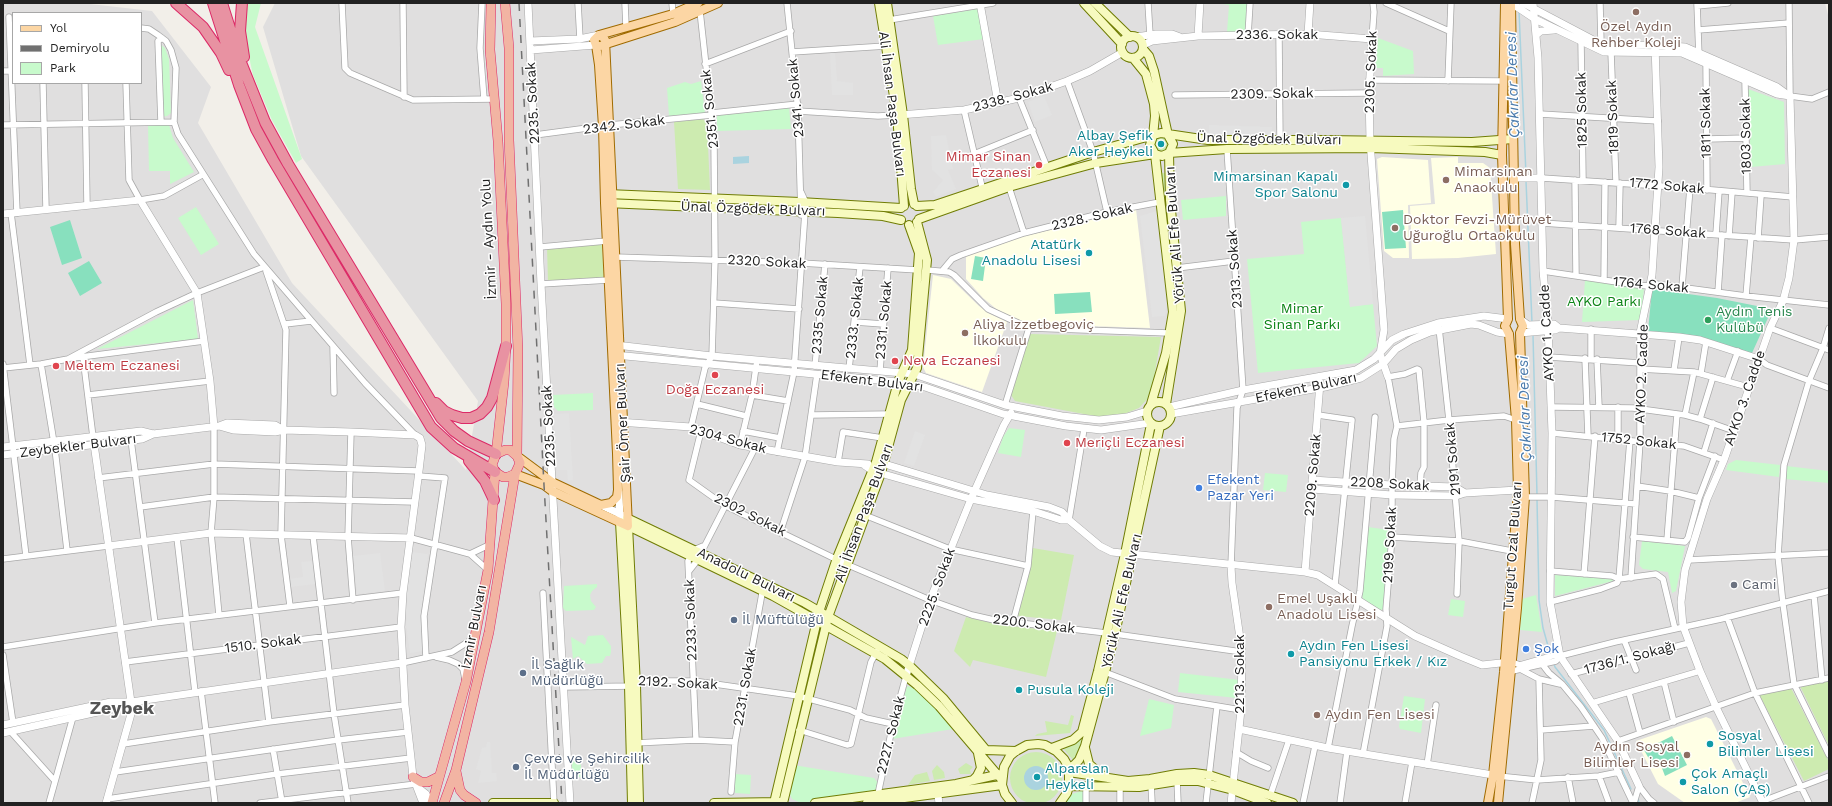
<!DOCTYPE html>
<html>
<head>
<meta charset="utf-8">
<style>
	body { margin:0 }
	#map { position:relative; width:1832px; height:806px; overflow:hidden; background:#f2efe9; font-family:"Work Sans",sans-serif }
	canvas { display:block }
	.frame { position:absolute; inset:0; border:4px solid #222; pointer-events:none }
	.legend { position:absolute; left:12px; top:12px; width:130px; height:72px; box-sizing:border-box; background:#fff; border:1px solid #a7a7a7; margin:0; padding:5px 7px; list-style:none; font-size:12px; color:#222 }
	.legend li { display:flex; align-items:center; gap:8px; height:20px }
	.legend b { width:20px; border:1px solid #a7a7a7 }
</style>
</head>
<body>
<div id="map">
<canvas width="1832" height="806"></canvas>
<div class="frame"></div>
<ul class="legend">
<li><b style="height:5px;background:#fcd6a4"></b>Yol</li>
<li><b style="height:5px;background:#707070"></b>Demiryolu</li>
<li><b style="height:11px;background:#c8facc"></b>Park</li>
</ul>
</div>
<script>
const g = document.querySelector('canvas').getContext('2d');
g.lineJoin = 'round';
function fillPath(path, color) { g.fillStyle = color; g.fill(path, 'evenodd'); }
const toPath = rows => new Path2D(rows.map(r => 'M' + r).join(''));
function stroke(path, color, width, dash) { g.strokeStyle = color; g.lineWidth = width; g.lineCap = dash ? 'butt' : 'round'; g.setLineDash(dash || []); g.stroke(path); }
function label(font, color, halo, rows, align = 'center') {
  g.font = font + ' "Work Sans",sans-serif'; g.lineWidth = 3; g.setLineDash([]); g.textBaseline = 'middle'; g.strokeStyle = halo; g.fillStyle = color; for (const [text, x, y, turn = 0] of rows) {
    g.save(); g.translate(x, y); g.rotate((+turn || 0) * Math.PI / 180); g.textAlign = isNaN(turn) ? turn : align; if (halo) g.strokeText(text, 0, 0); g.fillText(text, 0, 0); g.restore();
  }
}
fillPath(toPath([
	[3,3,81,3,152,11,211,87,198,123,292,283,466,470,478,401,301,156,263,27,275,3,1825,3,1829,19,1829,803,3,803],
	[13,13,141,13,141,83,13,83]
]), '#e0dfdf');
fillPath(toPath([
	[1382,157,1428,160,1431,203,1408,205,1409,258,1393,258,1384,251,1377,159],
	[1458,157,1458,163,1483,163,1490,168,1496,254,1458,258,1412,259,1410,206,1435,204,1431,158],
	[1136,209,1150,328,1028,324,1000,312,983,298,966,279,966,255,1021,237],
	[933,275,951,279,979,306,988,313,1007,322,982,392,926,373,923,367],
	[1706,717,1711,719,1750,797,1735,803,1685,803,1658,784,1636,741]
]), '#ffffe5');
fillPath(toPath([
	[703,119,707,123,710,190,678,189,674,122],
	'1154 144a7 7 0 1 1 14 0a7 7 0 1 1-14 0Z',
	[1134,143,1135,149,1104,156,1103,151],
	[1161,173,1166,173,1173,261,1171,261],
	[602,243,604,279,548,282,547,247],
	[1029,334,1161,337,1151,395,1139,408,1124,414,1105,418,1015,401,1011,395],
	[1033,548,1074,555,1061,620,1018,616],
	[966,617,1001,625,1057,631,1046,677,973,660,970,667,954,651],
	[1829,680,1829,746,1800,686],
	[1791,688,1829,762,1829,769,1804,781,1759,694],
	[1071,715,1074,716,1070,733,1035,736,1037,734,1047,732,1045,721,1068,725],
	[1084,733,1086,733,1076,760,1073,760,1063,748,1076,743],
	'1010 778a26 26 0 1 1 52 0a26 26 0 1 1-52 0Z',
	[966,763,973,767,970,770,971,774,960,774,958,769],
	[937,765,944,772,945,778,934,780,932,771],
	[927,772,930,781,908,785,915,775]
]), '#cdebb0');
fillPath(toPath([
	[246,3,261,3,255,27,302,159,296,163,272,120,253,75,246,43],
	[1223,3,1248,3,1246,30,1244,32,1227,32,1229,5,1223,4],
	[978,9,984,39,938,45,933,16],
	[1378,38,1413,51,1414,74,1383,76,1383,68,1375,68],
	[160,44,165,48,169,59,171,113,167,116,161,117],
	[701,81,705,113,669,116,667,88,685,82,691,84],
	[1748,89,1784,102,1785,164,1751,167],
	[789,107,791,129,717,131,717,113],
	[148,125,169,125,173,138,194,172,170,184,170,171,149,171],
	[1226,196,1226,216,1183,220,1181,200],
	[196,207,219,244,201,255,178,218],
	[1341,218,1350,306,1373,304,1377,346,1359,363,1258,373,1247,259,1304,254,1301,222],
	[1585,280,1644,288,1641,320,1582,322],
	[193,300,198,339,97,349],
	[593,393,593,410,558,411,554,407,553,395],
	[1009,428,1025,430,1021,457,998,453,1003,437],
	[1736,460,1780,465,1779,477,1726,470,1728,464],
	[1786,466,1829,471,1829,483,1785,479],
	[1265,473,1288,475,1286,492,1263,490],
	[1368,527,1389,530,1383,609,1380,611,1363,599,1362,595],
	[1642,541,1685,546,1676,591,1672,593,1668,572,1643,569,1639,565],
	[1555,575,1612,579,1613,581,1555,596],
	[597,584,597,587,592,591,590,595,591,601,596,607,594,610,566,611,563,608,564,586],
	[1536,595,1542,632,1520,630,1522,599],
	[1451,599,1465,601,1463,617,1448,615],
	[603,635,611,646,611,652,610,656,606,656,602,663,587,664,578,656,573,659,571,637,585,645,588,636],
	[1180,673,1240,680,1237,698,1178,692],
	[907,686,918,689,953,729,892,739],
	[1404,696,1425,699,1421,733,1400,729,1399,726],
	[1149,699,1174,705,1171,728,1140,736],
	[571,760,581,760,581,777,571,777],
	[793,765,874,778,878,783,878,788,875,792,801,803,792,799,790,795,789,789],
	[735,774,751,775,750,794,735,793],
	[1085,790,1085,803,1063,803,1072,794]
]), '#c8facc');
fillPath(toPath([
	[1403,210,1406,248,1385,249,1382,212],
	[70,220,82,258,62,265,50,227],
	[975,256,986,258,983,281,971,279],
	[89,261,102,283,80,296,68,273],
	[1652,289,1717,298,1772,309,1752,353,1648,331],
	[1090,292,1092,312,1055,314,1054,294],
	[1672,736,1687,765,1665,776,1660,763,1653,766,1644,750]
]), '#88e0be');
fillPath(toPath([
	[835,52,837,81,853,83,853,95,832,95,830,53],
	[1044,96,1052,115,1035,122,1028,102],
	[1209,125,1272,127,1271,137,1209,135],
	[946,135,953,169,948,170,956,189,936,197,933,192,943,180,932,170,931,136],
	[1157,211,1167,303,1165,316,1152,317,1140,216],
	[1365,216,1373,304,1350,307,1341,218],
	[569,413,573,480,568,481,567,470,557,470,554,414],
	[915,431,925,435,914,466,904,463],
	[413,552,428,554,421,613,423,651,410,653,406,624,407,589],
	[380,553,385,591,357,594,353,556],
	[313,561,316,584,290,587,289,579,303,577,301,562],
	[487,742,490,742,492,773,496,773,497,781,478,783,481,771,476,769,482,748,486,747]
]), '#e2e2e2');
fillPath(toPath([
	[749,156,749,163,733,164,733,157],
	'1024 778a12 12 0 1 1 24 0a12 12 0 1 1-24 0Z'
]), '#aad3df');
stroke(toPath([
	[1519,11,1526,175],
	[1526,181,1532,323],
	[1533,335,1537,495],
	[1537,499,1539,600,1543,628,1550,653,1555,667,1604,730,1631,789],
	[1638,798,1639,803]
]), '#aad3df', 1.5);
const minor = toPath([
	[342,3,345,68,350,73,413,100,495,99],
	[403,3,404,97],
	[482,3,480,48,484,99],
	[578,3,580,39],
	[625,3,626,27],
	[672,3,673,14],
	[787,3,798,111,801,215],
	[1148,3,1150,35],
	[1386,3,1449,31],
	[1600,3,1601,44],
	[1697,3,1699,57],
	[1789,3,1790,96,1812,99,1829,92],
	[1697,6,1728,3],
	[9,17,17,213],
	[889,20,993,3],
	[141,28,149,29,158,35,166,41,171,50,176,68,174,122,178,134,254,254,365,383,415,435],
	[1698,30,1789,23],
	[1248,35,1250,3],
	[1279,35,1280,142],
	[1372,39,1374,12,1373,3],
	[1581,40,1583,180],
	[792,52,886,46],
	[1611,52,1616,183],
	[1706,60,1707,190],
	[705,64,791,31],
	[3,71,13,71],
	[1369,80,1504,81],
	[1745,80,1747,193],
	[1067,81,1093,152,1107,212],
	[1448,81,1451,3],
	[43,83,46,209],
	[85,83,87,205],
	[126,83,129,180,140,200,164,196,202,175],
	[1175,95,1369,93],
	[1019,98,1047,167],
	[964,110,983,191],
	[798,111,878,116,897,115],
	[712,113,798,104],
	[1540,114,1658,121],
	[161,122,158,41,162,38],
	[3,125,174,122],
	[535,135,610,125,712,115],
	[1707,139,1747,138],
	[1227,149,1243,390,1237,408,1231,566],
	[974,154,1033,130],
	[1542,178,1690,188,1793,197],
	[1575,180,1576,276],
	[1009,187,1024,233],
	[11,213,30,365],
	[1542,223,1794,240,1829,237],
	[1619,228,1620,183],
	[1716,234,1719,191],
	[1729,236,1732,192],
	[1758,238,1761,195],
	[540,247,607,241],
	[615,257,801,263,918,270],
	[1177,268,1234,261],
	[927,270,949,272,954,275,988,309,1029,328,1169,333],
	[266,271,286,330,281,535,290,606],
	[942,271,952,259,961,255,1024,233,1107,212,1160,202],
	[1543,271,1637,285,1649,286,1656,284,1746,296,1829,305],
	[1604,280,1605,182],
	[541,284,609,280],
	[1682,287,1690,188],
	[1718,292,1722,235],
	[1746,296,1751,237],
	[714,303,799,309],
	[855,322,883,324],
	[285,324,311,321],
	[1439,328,1449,420,1459,541,1457,594],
	[1770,328,1829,350],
	[1829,328,1823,348,1809,381,1784,465,1778,556,1783,604,1794,684,1829,755],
	[333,346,334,393],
	[83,357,93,437],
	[1549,357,1640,363],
	[73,358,204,341],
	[1585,358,1588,436],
	[1591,359,1591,329],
	[1597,359,1599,407],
	[1759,359,1767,365,1829,388],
	[3,364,26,556],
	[41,364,55,449,67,550],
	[815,366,825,264],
	[3,368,41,364,68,359,156,312,197,293,264,267],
	[849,369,860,267],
	[1640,369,1694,372,1748,387],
	[1674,370,1679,337],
	[880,371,888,268],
	[1701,373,1706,342],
	[1727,381,1738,351],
	[88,395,210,381],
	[752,395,788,401],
	[697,404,746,416],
	[1005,405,1029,328],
	[1551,407,1633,408,1685,415,1700,419,1734,431],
	[1618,407,1618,438],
	[812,415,890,414],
	[1318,415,1352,420,1335,585],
	[1685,415,1694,372],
	[1700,419,1713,377],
	[1397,426,1449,420,1504,416,1519,421],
	[214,427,214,497,211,533,219,615],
	[691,427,705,368,712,356,715,260,714,139,700,11],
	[701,431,689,480,724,505,846,564,930,600,972,615,994,620,1115,634,1242,652],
	[743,431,780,438],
	[351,432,348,537,353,600],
	[1552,433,1684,446,1724,460],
	[131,440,155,623],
	[740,445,752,395,757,360],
	[777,452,794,372,805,212,806,203,801,192],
	[1704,452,1713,423],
	[838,462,843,432,883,438],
	[419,476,445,478,424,616,426,658],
	[98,478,214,464,419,471],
	[1637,486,1670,491,1699,498],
	[1525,497,1552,497,1636,504],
	[140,507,214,497,415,502],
	[857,512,950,549,1028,566],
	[1069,520,1084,429],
	[780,533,805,457,817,374],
	[246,534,269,722],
	[313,536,334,714,348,803],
	[1392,537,1459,541,1517,552],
	[1633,537,1685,542,1688,538,1699,498,1715,456],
	[177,538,195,692],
	[411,538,470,554,488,570],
	[1667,540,1677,414],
	[703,549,755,448],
	[470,554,491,544],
	[3,559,108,546],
	[1688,560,1829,553],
	[689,571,700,557],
	[1550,571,1612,576,1619,579],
	[1584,574,1595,436],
	[1631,578,1640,441,1640,333],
	[1619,579,1630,440],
	[543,593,554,803],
	[1814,595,1822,680],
	[1550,602,1601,589,1617,583,1619,579,1656,574,1663,579,1675,629],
	[1727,617,1755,693,1809,803],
	[1013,622,1028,566,1033,511],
	[1624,640,1636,670],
	[3,647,155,623,403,593],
	[3,655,13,723],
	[436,657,449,660,458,664,463,669,465,679],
	[1539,660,1549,673,1562,684,1581,707,1602,738,1633,803],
	[125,662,401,627],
	[1512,662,1520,665,1555,655,1560,656,1615,642,1721,619,1829,591],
	[402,663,452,652,474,638],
	[1522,670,1539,679,1560,684],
	[1102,671,1175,699,1241,710],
	[1508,672,1556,661,1560,656],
	[1571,674,1689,643],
	[633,681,694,681,798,696,850,710,866,718,893,724],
	[1664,682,1674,722],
	[565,687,633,686],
	[201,691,215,803],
	[1629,693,1640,733],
	[1592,703,1700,671],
	[799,730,847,745,851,744,871,662,877,651],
	[1541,730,1594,726],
	[10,731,55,781],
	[696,740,688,561,694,550,703,546],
	[1618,741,1755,693,1829,678],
	[635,743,696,740,735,742],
	[123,744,269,722,405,705],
	[1328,748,1352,626,1360,591,1375,417],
	[273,749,282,802],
	[1236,752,1251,761,1268,768],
	[1363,754,1387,626,1386,609,1392,537,1392,485,1394,439,1397,426,1388,377,1405,374,1417,369,1419,370,1424,422,1424,467,1421,473,1420,486],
	[1427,765,1436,705],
	[115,772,338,740,408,732],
	[1498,776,1537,780,1599,776,1619,772],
	[1599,776,1609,803],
	[1568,777,1573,803],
	[1177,779,1178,803],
	[1151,783,1152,803],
	[1639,786,1649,799,1654,803],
	[1120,787,1120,803],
	[731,792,735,742,763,588],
	[878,794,893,724,906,676],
	[1270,796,1289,740],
	[107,799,277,774,411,758],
	[1763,801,1829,776],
	[49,803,73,717],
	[260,803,416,784],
	[1086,803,1086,786],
	[1206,803,1217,706],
	[1303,803,1315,746],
	[1340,803,1347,751],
	[1405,803,1412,762],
	[1532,803,1541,760,1539,679],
	[1634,803,1639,786]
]);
const tertiary = toPath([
	[528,3,541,284,570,803],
	[980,3,998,103],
	[1511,3,1535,19,1604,52,1682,53,1777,94,1790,96],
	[1523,3,1601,44,1611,46,1655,45,1685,47,1777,87,1788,95],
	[1533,3,1538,58,1543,271,1548,324,1552,433,1550,602,1560,656,1618,741,1639,786],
	[1308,34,1310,3],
	[1536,35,1541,31,1554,30],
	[1198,36,1200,3],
	[1136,37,1156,34,1172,34,1180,37],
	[530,41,579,39,599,35],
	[1143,45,1152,41,1198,36,1308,34,1372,39,1369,93,1370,141,1384,330,1380,354,1388,377],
	[531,50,596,45],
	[899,115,964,110,1019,98,1067,81,1090,71,1123,52],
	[1513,178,1542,178],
	[3,214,140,200,197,293,210,381,214,427],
	[1520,319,1528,325,1554,324,1559,328],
	[1520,333,1555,330,1559,328,1679,337,1700,340,1759,359],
	[1640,333,1652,275,1659,167,1655,45],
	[616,345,712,356,914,374,1005,405,1062,416,1099,420,1127,417,1147,411],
	[615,355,898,382,925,387,1003,414,1066,426,1101,430,1150,423],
	[1169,407,1243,390,1356,370,1374,359,1392,340,1404,334,1438,323,1484,316,1508,319],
	[1171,414,1325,387,1361,378,1383,364,1396,349,1411,340,1430,332,1471,324,1479,325,1497,332,1509,334],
	[618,422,691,427,740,445,838,462,868,464],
	[219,426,227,423,275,425,284,430],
	[93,437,131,702,131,714,106,803],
	[3,447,141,431,153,434,219,426,233,430,275,432,284,430,351,432,415,435,420,438,422,445,419,471,403,593,401,627,405,705,411,758,413,777,423,803],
	[3,455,142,439,153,434],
	[878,462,987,495,1049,507,1062,512,1069,520],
	[864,465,873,471,971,499,1033,511,1061,520,1069,520,1100,546,1112,552,1305,572,1318,575,1415,636,1460,656,1482,665,1510,662],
	[1312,480,1392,485,1455,487,1465,493],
	[1312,489,1392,495,1456,496,1465,493,1518,490],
	[619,492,620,522],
	[601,505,622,515],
	[108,546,211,533,411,538],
	[1231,566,1232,583,1242,652,1241,710,1231,803],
	[1305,572,1320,383],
	[906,676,930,600,971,499,1004,425,1011,413],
	[3,725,111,702,131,702,402,663],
	[1239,729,1328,748,1493,775],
	[3,733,120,707,125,703],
	[417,787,426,794,430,803],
	[937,789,939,803],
	[1763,803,1716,707,1700,671,1683,626,1681,602,1685,570,1707,499,1724,460,1770,328,1783,301,1789,278,1794,240,1790,96]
]);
const secondary = toPath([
	[879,3,897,115,904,206],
	[887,3,903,115,911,189,914,204],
	[1084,3,1122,44],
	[1095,3,1130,37],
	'1121 47a11 11 0 1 1 22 0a11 11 0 1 1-22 0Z',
	[1143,49,1149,56,1154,71,1168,135,1173,144,1169,153,1170,200,1181,311,1166,404],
	[1133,58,1146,74,1154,104,1155,116,1153,136,1150,145,1155,154,1173,312,1166,353,1151,404],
	[607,194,800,202,901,208],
	[606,203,838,213,883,216,901,220],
	[917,206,935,205,1093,152,1161,133,1208,140,1325,140,1472,142,1513,139],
	[919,219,1009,187,1048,176,1096,163,1155,154,1162,156,1169,153,1227,149,1371,148,1485,152,1502,155],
	'1147 414a12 12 0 1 1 24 0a12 12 0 1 1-24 0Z',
	[627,518,805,603,901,659,910,666,943,698,986,750,1016,751],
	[620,522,629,686,632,803],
	[1052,748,1073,740,1082,732,1098,671,1125,554,1151,424],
	[1085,748,1089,764,1103,776],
	[1069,768,1074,765,1079,760,1085,746,1105,672,1115,634,1160,426],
	[1069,772,1128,781,1150,779,1177,774,1194,773,1209,775,1293,803],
	[973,780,977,776,981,768,978,753],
	[1069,786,1139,787,1177,781,1198,781,1233,790,1267,803],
	[493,803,554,803],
	[639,803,636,686,628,526,773,596,885,659,917,685,939,706,1002,780],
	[714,803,779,802,783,803,828,617,881,473,901,400,917,368,927,260,917,222],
	[774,803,819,612,837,558,876,462,898,382,912,350,919,253,909,225],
	[815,803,956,784,1001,774],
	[867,803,1002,785],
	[1012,803,1005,794,1002,785,1004,767,1010,756,1016,751,1027,745,1038,744,1045,745,1056,751,1064,759,1069,768,1069,786,1067,793,1060,803]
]);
const primary = toPath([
	[600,46,675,22,718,3],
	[517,456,552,482,601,505,611,503,617,497,618,490,617,453,605,203,603,127,599,65,596,45,594,40,599,35,673,14,698,3],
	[515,474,544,485,552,491,628,526,605,40,602,36,599,35],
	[1488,803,1493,775,1504,672,1518,490,1516,420,1509,334,1505,326,1508,319,1502,155,1505,3],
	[1498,803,1517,608,1525,497,1520,333,1523,326,1520,319,1515,244,1511,4]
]);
const trunk = toPath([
	[491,3,490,50,498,141,506,304,506,346,504,382,496,454,492,465,495,472,503,477,508,477,515,474],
	[496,454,505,450,510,450,517,456],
	[456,771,460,790,464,795,476,803],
	[413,777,421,782,428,782,438,777],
	[432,803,466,682,488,570,495,472],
	[444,803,456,770,489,632,515,474,520,463,517,456,518,350,509,140,509,48,505,3]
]);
const motorway = toPath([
	[176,3,203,27,221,53,229,70],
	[213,3,239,85,256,129,273,160,431,427,454,448,495,472],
	[222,3,240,60,265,122,288,164,423,388,441,418,454,431,468,441,496,454],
	[242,3,240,31,244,57],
	[436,403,444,411,452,415,462,418,471,418,480,414,487,407,492,398,506,346],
	[469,461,485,481,494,500]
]);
stroke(minor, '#a9a9a9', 7);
stroke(tertiary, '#a9a9a9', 8);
stroke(secondary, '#707d05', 10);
stroke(primary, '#a06b00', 10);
stroke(trunk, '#dc2a67', 10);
stroke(motorway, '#dc2a67', 12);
stroke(minor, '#fff', 5.5);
stroke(tertiary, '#fff', 7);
stroke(secondary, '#f7fabf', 8);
stroke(primary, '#fcd6a4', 8);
stroke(trunk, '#f2b4a3', 9);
stroke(motorway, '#e892a2', 10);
stroke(toPath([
	[519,3,544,485,562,803]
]), '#707070', 1.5, [8, 8]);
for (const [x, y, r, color] of [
	[1636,12,4,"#8d6e63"],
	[1161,144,4,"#0f9aa8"],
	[1039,165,4,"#e0444e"],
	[1446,180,4,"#8d6e63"],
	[1346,185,4,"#0f9aa8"],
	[1395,228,4,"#8d6e63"],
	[1089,253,4,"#0f9aa8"],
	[1708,320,4,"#2e9e5b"],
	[965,333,4,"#8d6e63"],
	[895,361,4,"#e0444e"],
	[56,366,4,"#e0444e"],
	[715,375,4,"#e0444e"],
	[1067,443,4,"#e0444e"],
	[1199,488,4,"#3f7fe0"],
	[1734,585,4,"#6b7280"],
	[1269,607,4,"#8d6e63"],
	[734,620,4,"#5c6f8a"],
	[1526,649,4,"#3f7fe0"],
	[1291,654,4,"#0f9aa8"],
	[523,673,4,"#5c6f8a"],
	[1019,690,4,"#0f9aa8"],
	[1317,715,4,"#8d6e63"],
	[1710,744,4,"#0f9aa8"],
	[1687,755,4,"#8d6e63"],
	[516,767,4,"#5c6f8a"],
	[1037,777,4,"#0f9aa8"],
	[1683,782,4,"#0f9aa8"]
]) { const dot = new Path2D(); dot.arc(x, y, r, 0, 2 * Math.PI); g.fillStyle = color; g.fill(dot); stroke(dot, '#fff', 1.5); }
label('14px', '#785e54', '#fff', [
	["Özel Aydın",1636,27,"center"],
	["Rehber Koleji",1636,43,"center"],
	["Mimarsinan",1454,172],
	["Anaokulu",1454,188],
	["Doktor Fevzi-Mürüvet",1403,220],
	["Uğuroğlu Ortaokulu",1403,236],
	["Aliya İzzetbegoviç",973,325],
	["İlkokulu",973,341],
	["Emel Uşaklı",1277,599],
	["Anadolu Lisesi",1277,615],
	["Aydın Fen Lisesi",1325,715],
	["Aydın Sosyal",1679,747,"right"],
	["Bilimler Lisesi",1679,763,"right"]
], 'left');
label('14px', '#222', '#fff', [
	["2336. Sokak",1277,35],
	["2305. Sokak",1371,72,-88],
	["2309. Sokak",1272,94,-1],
	["2338. Sokak",1013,97,-15],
	["2341. Sokak",796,98,-95],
	["2235. Sokak",533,103,-93],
	["Ali İhsan Paşa Bulvarı",892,104,83],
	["2351. Sokak",710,109,-96],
	["1825 Sokak",1582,110,-91],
	["1819 Sokak",1613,117,-92],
	["1811 Sokak",1706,123,-91],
	["2342. Sokak",624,125,-7],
	["1803 Sokak",1746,136,-91],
	["Ünal Özgödek Bulvarı",1269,139,1],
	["1772 Sokak",1667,186,5],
	["Ünal Özgödek Bulvarı",753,209,2],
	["2328. Sokak",1092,217,-13],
	["1768 Sokak",1668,231,4],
	["Yörük Ali Efe Bulvarı",1175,235,-94],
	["İzmir - Aydın Yolu",489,239,-93],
	["2320 Sokak",767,262,3],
	["2313. Sokak",1235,269,-94],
	["1764 Sokak",1651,285,5],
	["2335 Sokak",820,315,-85],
	["2333. Sokak",855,318,-84],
	["2331. Sokak",884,320,-85],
	["AYKO 1. Cadde",1547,333,-93],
	["AYKO 2. Cadde",1642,374,-88],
	["Efekent Bulvarı",872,381,7],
	["Efekent Bulvarı",1306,388,-12],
	["AYKO 3. Cadde",1745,398,-71],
	["Şair Ömer Bulvarı",623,423,-93],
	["2235. Sokak",549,426,-93],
	["2304 Sokak",728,439,15],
	["1752 Sokak",1639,441,6],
	["Zeybekler Bulvarı",78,446,-7],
	["2191 Sokak",1453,459,-95],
	["2209. Sokak",1313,475,-85],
	["2208 Sokak",1390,484,3],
	["Ali İhsan Paşa Bulvarı",864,513,-70],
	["2302 Sokak",750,515,27],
	["2199 Sokak",1390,545,-87],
	["Turgut Ozal Bulvarı",1513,546,-86],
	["Anadolu Bulvarı",746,575,26],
	["2225. Sokak",937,587,-70],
	["Yörük Ali Efe Bulvarı",1122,601,-77],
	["2233. Sokak",691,620,-92],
	["2200. Sokak",1034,624,7],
	["İzmir Bulvarı",474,627,-79],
	["1510. Sokak",263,644,-7],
	["1736/1. Sokağı",1630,658,-15],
	["2213. Sokak",1240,674,-90],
	["2192. Sokak",678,683,3],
	["2231. Sokak",745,687,-80],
	["2227. Sokak",891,735,-76]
]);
label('14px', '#0d838f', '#fff', [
	["Albay Şefik",1153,136,"right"],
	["Aker Heykeli",1153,152,"right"],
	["Mimarsinan Kapalı",1338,177,"right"],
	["Spor Salonu",1338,193,"right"],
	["Atatürk",1081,245,"right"],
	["Anadolu Lisesi",1081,261,"right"],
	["Aydın Fen Lisesi",1299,646],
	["Pansiyonu Erkek / Kız",1299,662],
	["Pusula Koleji",1027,690],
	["Sosyal",1718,736],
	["Bilimler Lisesi",1718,752],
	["Alparslan",1045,769],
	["Heykeli",1045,785],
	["Çok Amaçlı",1691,774],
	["Salon (ÇAS)",1691,790]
], 'left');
label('14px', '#be3a42', '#fff', [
	["Mimar Sinan",1031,157,"right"],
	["Eczanesi",1031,173,"right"],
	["Neva Eczanesi",903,361],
	["Meltem Eczanesi",64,366],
	["Doğa Eczanesi",715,390,"center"],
	["Meriçli Eczanesi",1075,443]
], 'left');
label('14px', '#0c8416', '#fff', [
	["AYKO Parkı",1604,302],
	["Mimar",1302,309],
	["Sinan Parkı",1302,325]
]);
label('14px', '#27864d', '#fff', [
	["Aydın Tenis",1716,312],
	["Kulübü",1716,328]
], 'left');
label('14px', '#366cbe', '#fff', [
	["Efekent",1207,480],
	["Pazar Yeri",1207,496],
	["Şok",1534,649]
], 'left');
label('14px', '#5b616d', '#fff', [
	["Cami",1742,585]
], 'left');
label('14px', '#4e5e75', '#fff', [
	["İl Müftülüğü",742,620],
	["İl Sağlık",531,665],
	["Müdürlüğü",531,681],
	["Çevre ve Şehircilik",524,759],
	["İl Müdürlüğü",524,775]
], 'left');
label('italic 15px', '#4a7aab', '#fff', [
	["Çakırlar Deresi",1513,85,-92],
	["Çakırlar Deresi",1525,409,-92]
]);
label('bold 18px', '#555', '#fff', [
	["Zeybek",122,709]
]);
</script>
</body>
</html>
